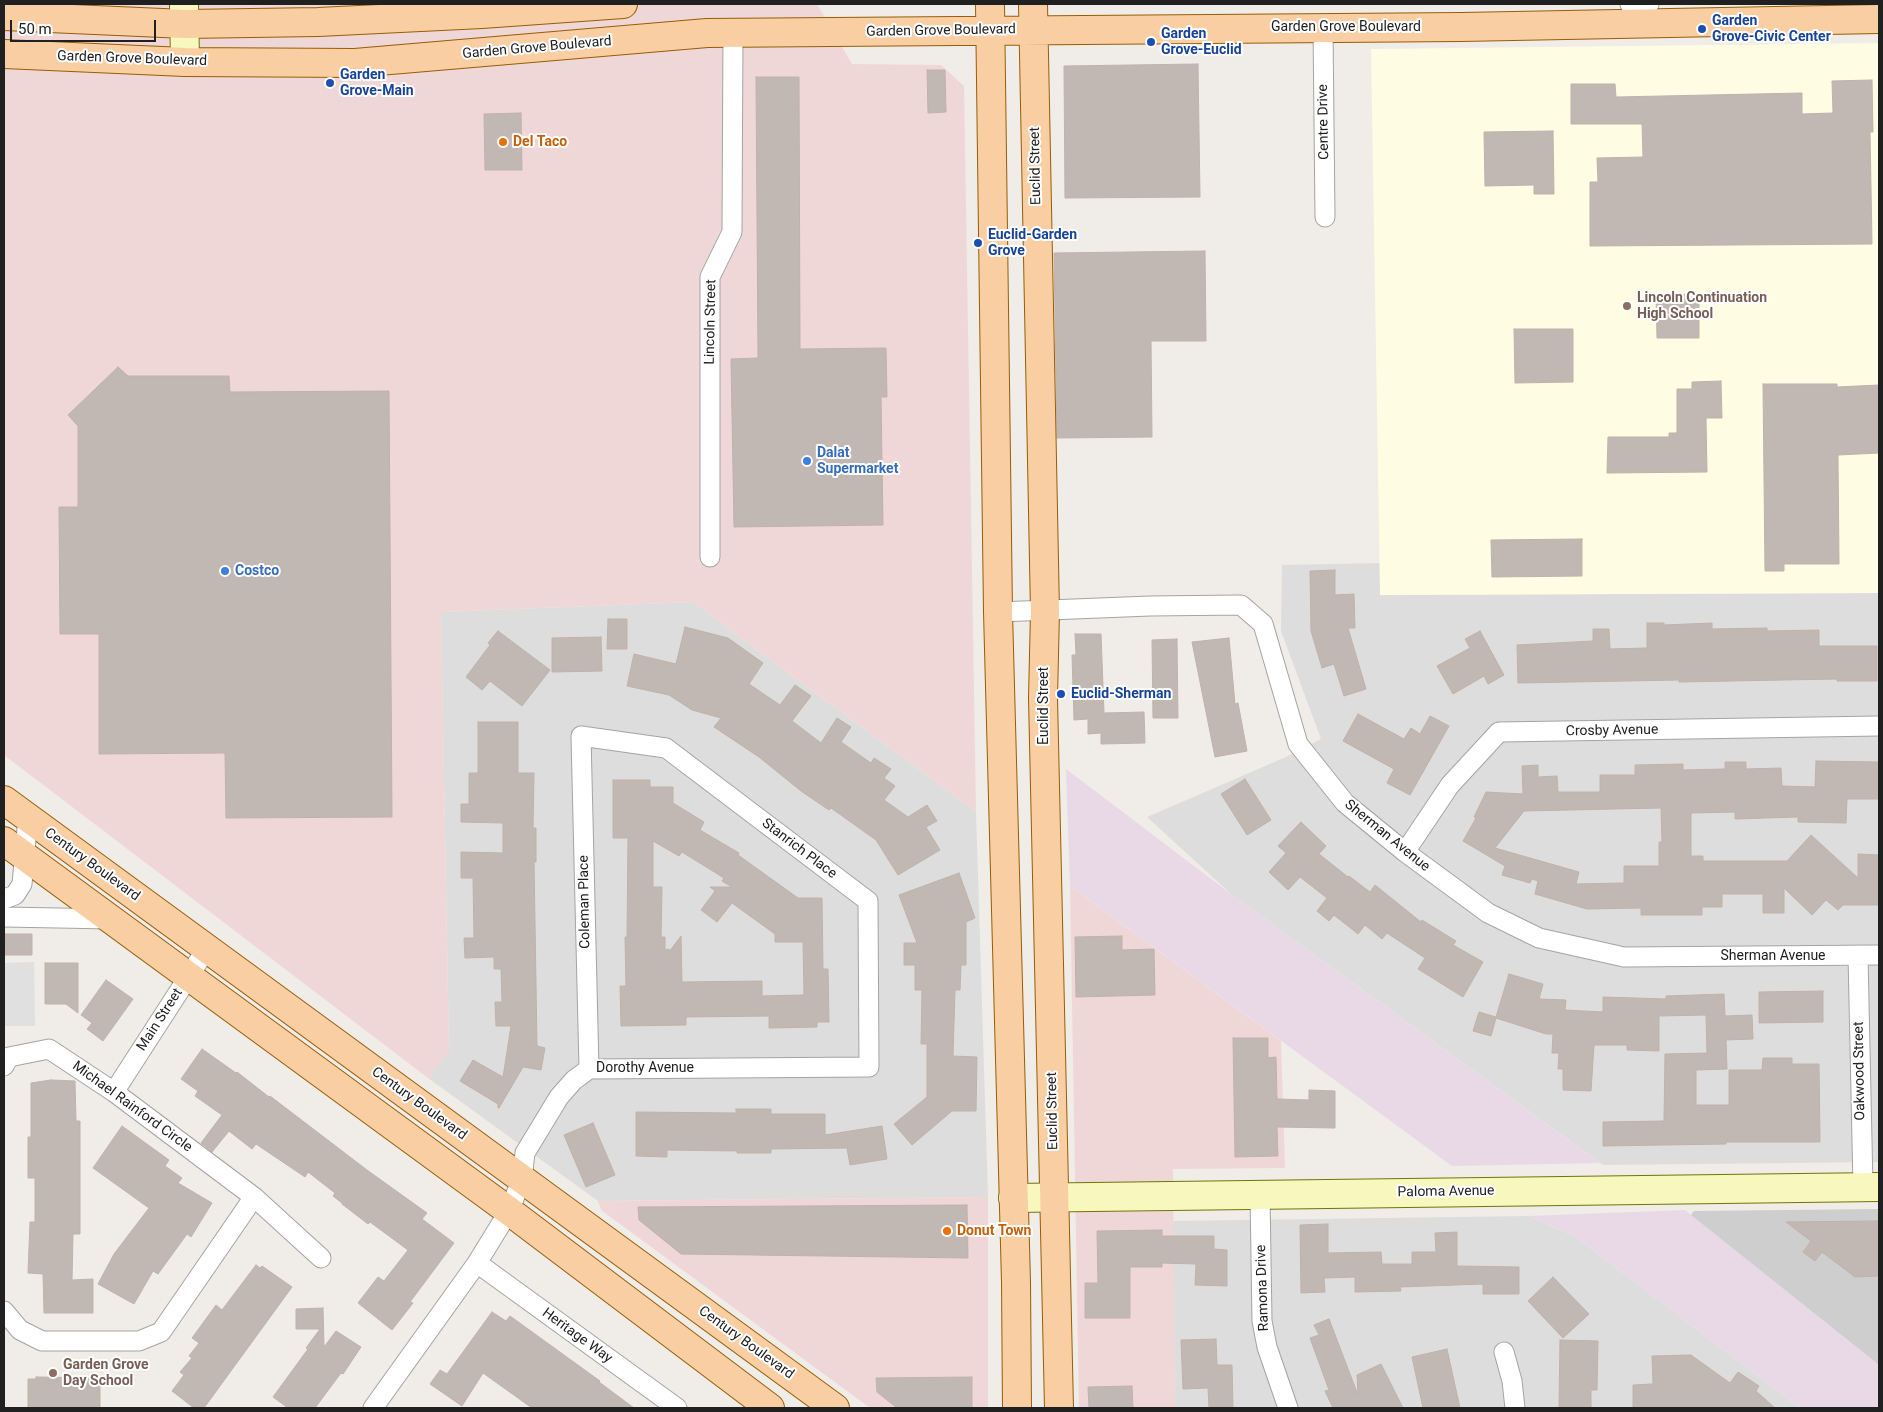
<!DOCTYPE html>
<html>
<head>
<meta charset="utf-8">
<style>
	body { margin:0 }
	#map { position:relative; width:1883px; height:1412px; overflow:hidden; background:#f0ece7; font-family:Roboto,sans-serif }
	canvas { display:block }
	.frame { position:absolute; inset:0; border:5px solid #202020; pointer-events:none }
	.scale { position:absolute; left:10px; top:20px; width:146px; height:22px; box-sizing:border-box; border:2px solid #202020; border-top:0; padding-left:6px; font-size:15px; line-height:18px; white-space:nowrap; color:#202020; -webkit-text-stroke:4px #fff; paint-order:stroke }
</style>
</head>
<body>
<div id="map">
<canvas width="1883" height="1412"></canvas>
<div class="frame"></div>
<div class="scale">50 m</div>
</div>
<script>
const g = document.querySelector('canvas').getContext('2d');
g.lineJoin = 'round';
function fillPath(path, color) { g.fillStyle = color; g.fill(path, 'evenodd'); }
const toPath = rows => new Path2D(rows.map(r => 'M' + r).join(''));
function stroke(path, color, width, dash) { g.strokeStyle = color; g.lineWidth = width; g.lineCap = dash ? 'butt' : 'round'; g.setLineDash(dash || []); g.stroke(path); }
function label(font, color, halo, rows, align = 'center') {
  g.font = font + ' Roboto,sans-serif'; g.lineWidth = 4; g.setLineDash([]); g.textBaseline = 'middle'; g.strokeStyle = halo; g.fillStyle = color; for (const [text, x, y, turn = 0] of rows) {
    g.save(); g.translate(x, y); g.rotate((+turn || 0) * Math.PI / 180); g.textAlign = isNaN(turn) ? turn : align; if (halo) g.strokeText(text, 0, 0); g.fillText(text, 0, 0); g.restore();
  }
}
fillPath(toPath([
	[1380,563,1381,595,1879,593,1879,1162,1603,1165,1231,894,1147,817,1286,757,1321,739,1281,631,1282,565],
	[693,602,976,812,988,1197,598,1201,428,1078,449,1050,441,612],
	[1528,1216,1574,1236,1800,1408,1175,1408,1172,1221]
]), '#dedddd');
fillPath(toPath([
	[4,4,817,4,852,64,941,65,964,86,976,812,693,602,441,612,449,1051,428,1078,4,755],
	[1070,886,1281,1041,1285,1168,1173,1169,1175,1408,1079,1408],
	[988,1197,988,1408,870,1408,601,1210,598,1201]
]), '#f0d7d7');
fillPath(toPath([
	[1066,769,1231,894,1600,1163,1452,1166,1070,886],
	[1685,1210,1879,1365,1879,1408,1800,1408,1574,1236,1528,1216]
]), '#e9d9e7');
fillPath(toPath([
	[1879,43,1879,593,1380,595,1371,49]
]), '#fefce2');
fillPath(toPath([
	[1879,1209,1879,1365,1691,1215,1694,1211]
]), '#cecece');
fillPath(toPath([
	[34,962,35,1026,4,1026,4,963]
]), '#e0e0e0');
const building = toPath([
	[1198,64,1200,197,1065,198,1064,66,1198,64],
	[927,70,945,70,946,112,928,113,927,70],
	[756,77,799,77,800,349,886,348,887,397,881,397,883,525,734,527,731,359,758,358,756,77],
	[1872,80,1873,132,1870,132,1872,244,1590,246,1590,182,1598,182,1597,158,1643,157,1642,124,1571,124,1571,84,1615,84,1616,97,1802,93,1802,114,1833,113,1832,81,1872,80],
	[521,113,522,170,485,170,484,114,521,113],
	[1553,131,1554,194,1534,194,1534,185,1485,186,1484,132,1553,131],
	[1205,251,1206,341,1151,341,1152,437,1057,438,1054,253,1205,251],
	[1699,294,1699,338,1657,338,1656,295,1699,294],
	[1514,329,1573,329,1573,382,1515,383,1514,329],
	[118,367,128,376,229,376,230,392,389,391,392,817,226,818,225,753,99,754,99,634,60,634,59,507,78,507,78,426,68,415,118,367],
	[1721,381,1722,418,1706,418,1707,472,1607,473,1608,437,1669,437,1669,433,1677,433,1677,389,1692,389,1692,382,1721,381],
	[1763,384,1837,384,1837,387,1879,385,1879,453,1838,455,1839,564,1784,564,1784,571,1765,571,1763,384],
	[1582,539,1582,576,1492,577,1491,540,1582,539],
	[1335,570,1335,595,1354,594,1355,628,1348,628,1366,689,1344,696,1334,664,1322,668,1311,631,1310,571,1335,570],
	[608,619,627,619,627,649,607,649,608,619],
	[1647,623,1664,623,1664,625,1712,623,1712,629,1767,628,1767,631,1819,630,1819,646,1877,646,1877,681,1837,681,1837,679,1679,682,1679,680,1518,683,1517,645,1593,641,1593,629,1609,629,1610,649,1647,648,1647,623],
	[685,627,728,638,763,663,749,684,780,705,795,685,811,696,792,721,821,743,837,718,851,727,841,742,871,763,874,758,891,769,884,778,895,786,884,800,908,817,927,805,937,821,926,827,940,850,898,875,876,840,831,808,829,810,801,791,759,757,714,727,721,718,692,710,669,695,627,686,634,654,676,664,685,627],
	[498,631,550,670,522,706,490,681,482,690,466,677,490,645,488,643,498,631],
	[1480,631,1504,675,1488,684,1484,676,1453,694,1437,666,1470,648,1465,639,1480,631],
	[1075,634,1101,634,1104,713,1144,712,1145,743,1101,744,1101,733,1088,734,1088,719,1074,720,1072,655,1076,655,1075,634],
	[601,637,602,671,552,672,552,638,601,637],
	[1229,638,1235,704,1238,703,1247,751,1215,757,1192,642,1229,638],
	[1177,639,1178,718,1153,718,1152,640,1177,639],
	[1358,714,1404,739,1411,728,1420,734,1430,716,1449,726,1410,795,1387,783,1394,769,1343,741,1358,714],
	[478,722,518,722,518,773,534,773,533,828,536,828,536,862,534,862,537,1046,545,1048,541,1070,523,1067,499,1108,498,1108,498,1104,460,1081,473,1060,503,1077,511,1026,496,1026,495,1002,502,1002,501,969,494,969,494,957,465,958,464,938,474,938,473,878,461,878,461,852,503,853,503,823,461,822,461,804,469,804,469,773,478,773,478,722],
	[1816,761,1879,762,1879,799,1847,799,1846,823,1798,822,1798,817,1735,819,1735,812,1691,813,1691,856,1703,856,1703,861,1787,861,1811,835,1858,878,1858,854,1879,855,1879,905,1843,905,1838,910,1826,900,1812,915,1784,888,1784,913,1763,913,1763,894,1722,894,1722,907,1702,907,1702,915,1641,915,1641,908,1587,909,1535,894,1538,881,1532,879,1530,883,1502,875,1505,866,1463,841,1476,818,1474,817,1486,792,1523,794,1522,766,1538,765,1538,777,1557,776,1558,792,1600,792,1600,775,1635,775,1635,765,1683,764,1683,770,1725,769,1725,762,1746,762,1746,769,1781,768,1782,786,1815,787,1816,761],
	[1661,808,1662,842,1659,842,1659,866,1624,866,1624,883,1576,884,1579,872,1495,848,1524,811,1661,808],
	[1245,779,1271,820,1247,835,1221,794,1245,779],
	[613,780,650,780,650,787,673,787,673,803,704,822,700,830,739,853,738,855,798,898,822,898,823,969,828,969,829,1022,817,1022,817,1027,769,1028,769,1016,686,1017,686,1025,621,1026,620,986,626,986,625,937,627,937,628,838,613,838,613,780],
	[653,841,679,856,682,852,724,878,722,881,732,887,710,887,715,891,701,910,717,922,732,903,775,934,775,942,803,942,804,995,762,996,762,981,682,982,681,936,669,952,669,949,665,950,665,937,661,937,662,887,653,887,653,841],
	[1301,822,1326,846,1319,854,1348,877,1349,876,1370,892,1375,885,1421,922,1422,920,1456,941,1453,945,1483,962,1463,997,1418,969,1425,958,1387,933,1382,939,1365,925,1358,934,1334,915,1329,921,1317,911,1327,898,1300,877,1288,890,1269,872,1286,853,1278,846,1301,822],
	[959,873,975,918,966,922,966,965,961,965,960,990,955,990,953,1056,977,1057,976,1111,952,1111,912,1145,894,1124,927,1097,927,1044,921,1044,922,990,915,990,915,965,904,965,904,943,917,943,899,895,959,873],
	[5,934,32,934,32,955,4,955,5,934],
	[1122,936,1122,950,1154,949,1155,995,1076,997,1075,937,1122,936],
	[45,963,78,963,78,1013,66,1004,45,1004,45,963],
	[1509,974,1543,984,1539,999,1566,1000,1565,1010,1603,1012,1603,997,1666,999,1666,996,1724,994,1725,1016,1752,1015,1753,1039,1726,1040,1727,1069,1696,1070,1696,1105,1729,1105,1729,1070,1762,1070,1763,1058,1792,1058,1792,1064,1819,1064,1820,1142,1726,1142,1726,1144,1603,1146,1603,1122,1664,1121,1665,1054,1707,1053,1706,1015,1659,1016,1659,1051,1627,1050,1627,1045,1594,1045,1591,1091,1563,1090,1563,1069,1558,1069,1559,1053,1552,1053,1553,1034,1546,1034,1496,1018,1491,1036,1473,1031,1479,1012,1496,1017,1509,974],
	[106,980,133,999,103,1041,87,1029,92,1023,81,1015,106,980],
	[1823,991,1823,1022,1759,1023,1759,992,1823,991],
	[1233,1038,1268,1038,1268,1058,1276,1057,1277,1099,1309,1100,1309,1090,1335,1091,1335,1128,1277,1127,1278,1156,1235,1157,1233,1038],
	[202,1049,236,1073,237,1072,269,1097,270,1096,367,1170,427,1213,422,1219,454,1243,410,1302,413,1303,392,1330,358,1303,378,1277,384,1281,408,1250,370,1222,368,1224,342,1204,342,1203,333,1196,335,1193,308,1172,305,1177,256,1144,252,1149,229,1131,212,1152,201,1143,222,1115,195,1096,198,1091,181,1079,202,1049],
	[51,1080,75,1081,76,1121,80,1121,80,1234,73,1234,72,1280,93,1279,93,1313,44,1313,43,1274,28,1273,30,1222,35,1222,35,1178,28,1178,28,1137,31,1137,31,1083,51,1080],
	[736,1109,771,1109,771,1114,825,1114,825,1135,882,1126,887,1159,850,1165,847,1148,771,1149,771,1153,737,1153,737,1151,667,1150,667,1157,636,1156,636,1112,736,1113,736,1109],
	[593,1123,615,1175,586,1187,564,1135,593,1123],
	[122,1126,169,1160,165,1166,182,1178,178,1183,212,1203,191,1237,187,1234,158,1274,153,1271,134,1304,98,1284,114,1254,149,1208,93,1168,122,1126],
	[967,1205,968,1258,681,1254,639,1220,638,1207,967,1205],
	[1879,1221,1879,1276,1855,1277,1822,1252,1815,1261,1803,1252,1811,1241,1786,1222,1879,1221],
	[1328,1224,1328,1253,1381,1252,1382,1264,1412,1264,1412,1252,1436,1252,1435,1233,1457,1232,1457,1266,1519,1267,1519,1294,1483,1294,1483,1284,1400,1287,1401,1291,1355,1292,1355,1277,1324,1278,1325,1292,1301,1293,1300,1225,1328,1224],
	[1162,1230,1162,1236,1214,1236,1214,1249,1227,1250,1227,1286,1195,1285,1196,1264,1162,1263,1162,1267,1130,1267,1130,1318,1085,1318,1085,1283,1098,1283,1097,1231,1162,1230],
	[256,1265,260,1268,262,1266,292,1287,204,1408,194,1408,172,1391,184,1375,180,1372,192,1358,189,1356,199,1343,192,1338,216,1305,222,1310,256,1265],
	[1553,1277,1589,1314,1563,1338,1528,1301,1553,1277],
	[323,1308,324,1347,336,1331,361,1347,343,1374,341,1373,315,1408,288,1408,273,1397,308,1349,306,1348,320,1329,296,1329,296,1309,323,1308],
	[492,1312,506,1321,510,1316,600,1381,599,1382,634,1408,532,1408,483,1373,462,1406,430,1384,440,1370,447,1374,492,1312],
	[1329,1319,1358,1395,1357,1375,1381,1364,1403,1408,1333,1408,1325,1391,1329,1390,1310,1338,1319,1335,1314,1325,1329,1319],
	[1216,1339,1217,1365,1232,1365,1233,1408,1209,1408,1208,1388,1183,1389,1181,1340,1216,1339],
	[1560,1340,1598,1341,1597,1390,1591,1390,1591,1408,1559,1408,1560,1340],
	[1447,1349,1460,1408,1423,1408,1412,1357,1447,1349],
	[1691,1355,1730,1383,1738,1372,1759,1386,1756,1391,1775,1408,1633,1408,1633,1385,1653,1384,1652,1356,1691,1355],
	[36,1377,100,1378,100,1408,28,1408,28,1379,36,1379,36,1377],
	[972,1377,972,1408,897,1408,877,1392,876,1378,972,1377],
	[1132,1386,1133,1408,1089,1408,1088,1387,1132,1386]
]);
fillPath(building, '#c1b8b3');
stroke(building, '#c1b2a9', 1);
const street = toPath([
	[1630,4,1640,24],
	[1640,24,1649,4],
	[1323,28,1325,217],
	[710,557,710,277,732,232,733,33],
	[998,612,1150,606,1241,605,1263,624,1298,744,1345,803,1405,852,1488,913,1539,938,1624,957,1879,955],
	[1405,852,1450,785,1499,732,1879,726],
	[4,899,15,895,22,884,28,817],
	[4,917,111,919],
	[1858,955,1863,1187],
	[4,1066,9,1057,49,1049,114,1092,254,1197,321,1258],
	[114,1092,207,948],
	[1260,1195,1262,1321,1267,1347,1288,1408],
	[477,1263,677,1408],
	[4,1311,20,1330,42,1341,139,1341,161,1332,254,1197],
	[1504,1352,1512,1381,1515,1408],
	[373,1408,477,1263,509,1211,522,1179,525,1153,559,1097,574,1080,589,1069,869,1067,868,901,666,748,581,736,589,1069]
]);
const secondary = toPath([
	[184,4,185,62],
	[1013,1198,1879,1187]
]);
const primary = toPath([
	[990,4,998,612,1016,1282,1017,1408],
	[1033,4,1045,612,1043,698,1059,1408],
	[4,16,185,24,318,22,482,14,623,4],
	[4,54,185,62,355,63,707,33,1461,27,1879,19],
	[4,800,835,1408],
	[4,841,509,1211,770,1408]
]);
stroke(street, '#a4a4a4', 21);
stroke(secondary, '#717508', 30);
stroke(primary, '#975d05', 30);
stroke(street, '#fff', 19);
stroke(secondary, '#f8f7bd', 28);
stroke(primary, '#f9cea3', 28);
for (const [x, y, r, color] of [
	[1702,29,5,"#1a4fb4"],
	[1151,42,5,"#1a4fb4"],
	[330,83,5,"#1a4fb4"],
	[503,142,5,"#e8710a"],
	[978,243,5,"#1a4fb4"],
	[1627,306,5,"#8d6e63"],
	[807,461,5,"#3f7fe0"],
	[225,571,5,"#3f7fe0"],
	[1061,694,5,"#1a4fb4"],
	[947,1231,5,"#e8710a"],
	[53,1373,5,"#8d6e63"]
]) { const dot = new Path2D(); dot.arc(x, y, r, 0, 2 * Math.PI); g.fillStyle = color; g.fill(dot); stroke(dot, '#fff', 2); }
label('bold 14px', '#164399', '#fff', [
	["Garden",1712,21],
	["Grove-Civic Center",1712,37],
	["Garden",1161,34],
	["Grove-Euclid",1161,50],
	["Garden",340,75],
	["Grove-Main",340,91],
	["Euclid-Garden",988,235],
	["Grove",988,251],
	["Euclid-Sherman",1071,694]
], 'left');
label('14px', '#202020', '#fff', [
	["Garden Grove Boulevard",1346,27],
	["Garden Grove Boulevard",941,31,-1],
	["Garden Grove Boulevard",537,48,-5],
	["Garden Grove Boulevard",132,59,2],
	["Centre Drive",1324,122,-91],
	["Euclid Street",1036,166,-91],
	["Lincoln Street",711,322,-89],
	["Euclid Street",1044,706,-90],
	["Crosby Avenue",1612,731,-1],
	["Sherman Avenue",1387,836,39],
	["Stanrich Place",799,849,37],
	["Century Boulevard",92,865,36],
	["Coleman Place",585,902,-91],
	["Sherman Avenue",1773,956],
	["Main Street",160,1020,-57],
	["Dorothy Avenue",645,1068],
	["Oakwood Street",1860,1071,-91],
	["Century Boulevard",419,1104,36],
	["Michael Rainford Circle",132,1107,36],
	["Euclid Street",1053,1111,-91],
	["Paloma Avenue",1446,1192,-1],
	["Ramona Drive",1263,1288,-92],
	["Heritage Way",577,1336,36],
	["Century Boulevard",746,1343,36]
]);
label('bold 14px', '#c56008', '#fff', [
	["Del Taco",513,142],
	["Donut Town",957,1231]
], 'left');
label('bold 14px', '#785e54', '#fff', [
	["Lincoln Continuation",1637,298],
	["High School",1637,314],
	["Garden Grove",63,1365],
	["Day School",63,1381]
], 'left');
label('bold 14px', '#366cbe', '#fff', [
	["Dalat",817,453],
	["Supermarket",817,469],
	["Costco",235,571]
], 'left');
</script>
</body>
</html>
